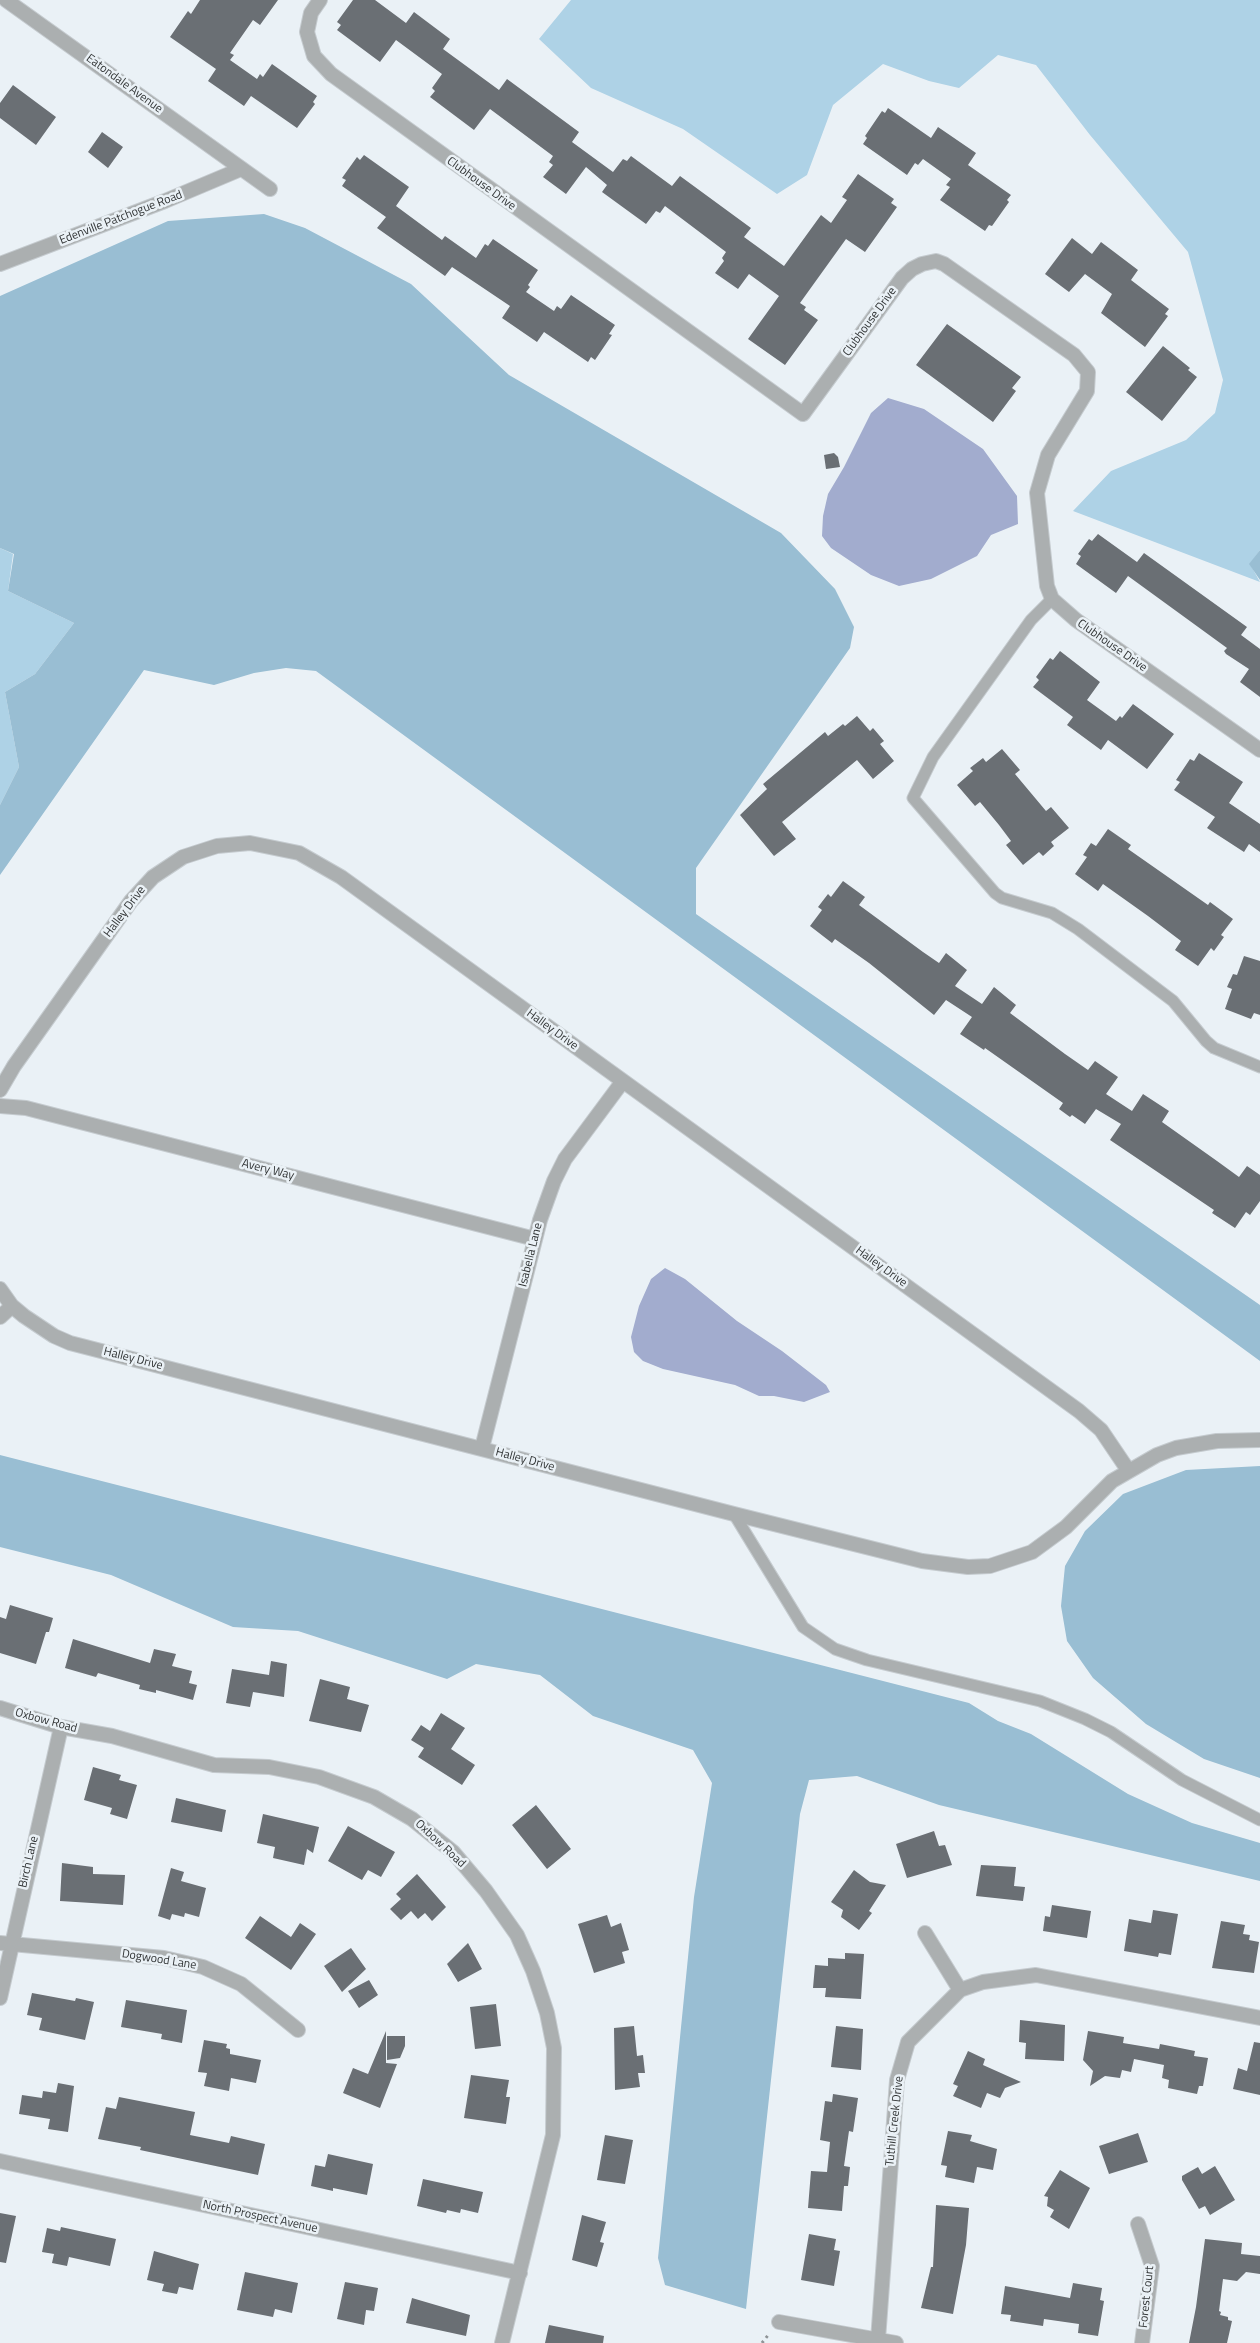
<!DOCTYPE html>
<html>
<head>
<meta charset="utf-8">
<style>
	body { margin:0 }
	canvas { display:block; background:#eaf1f6 }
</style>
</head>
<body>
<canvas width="1260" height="2343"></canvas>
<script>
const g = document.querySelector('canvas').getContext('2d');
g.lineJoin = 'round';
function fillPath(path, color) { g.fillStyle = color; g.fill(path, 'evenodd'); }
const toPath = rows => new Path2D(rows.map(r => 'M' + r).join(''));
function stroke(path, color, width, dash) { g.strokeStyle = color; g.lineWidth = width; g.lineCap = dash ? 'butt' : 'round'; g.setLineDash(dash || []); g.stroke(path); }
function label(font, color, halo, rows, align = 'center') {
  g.font = font + ' "Titillium Web",sans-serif'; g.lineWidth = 5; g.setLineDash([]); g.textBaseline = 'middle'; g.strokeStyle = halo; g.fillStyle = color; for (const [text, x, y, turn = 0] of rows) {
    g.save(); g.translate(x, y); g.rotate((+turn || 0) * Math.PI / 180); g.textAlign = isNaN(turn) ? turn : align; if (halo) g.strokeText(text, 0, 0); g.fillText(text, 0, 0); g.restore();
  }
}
fillPath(toPath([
	[571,0,1260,0,1260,550,1250,564,1260,582,1073,511,1111,471,1186,440,1215,413,1223,380,1188,252,1090,135,1036,65,998,55,959,88,929,81,883,64,833,105,807,175,777,194,683,129,591,88,539,39],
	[0,548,13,554,8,591,74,623,35,674,5,692,19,767,0,805]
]), '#aed2e6');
fillPath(toPath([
	[264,214,305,228,411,284,509,375,781,533,835,589,854,627,850,648,696,868,696,914,1260,1305,1260,1361,316,671,286,668,254,673,214,685,144,670,0,875,0,805,19,767,5,692,35,674,74,623,8,591,14,554,0,548,0,296,168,221],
	[1260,550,1260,580,1249,564],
	[0,1455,969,1703,998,1721,1031,1734,1128,1794,1192,1823,1260,1843,1260,1881,939,1805,857,1776,809,1780,800,1814,746,2309,665,2285,658,2258,694,1897,712,1783,693,1750,593,1716,540,1675,476,1664,447,1679,298,1631,233,1627,111,1575,0,1547],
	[1260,1466,1260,1778,1204,1759,1146,1724,1093,1678,1067,1641,1061,1606,1065,1566,1085,1531,1123,1494,1186,1470]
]), '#99bed3');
fillPath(toPath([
	[888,398,924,409,983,449,1017,496,1018,524,991,535,977,556,931,579,899,586,871,575,831,548,822,536,823,516,828,494,844,467,871,413],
	[665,1268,685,1279,737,1321,782,1351,826,1385,830,1392,804,1402,774,1396,759,1396,735,1385,663,1369,643,1361,634,1352,631,1337,639,1306,651,1279]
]), '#a2acce');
fillPath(toPath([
	[200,0,278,0,260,25,253,20,230,53,234,55,230,60,257,79,260,74,263,77,272,64,317,96,313,102,315,104,297,128,251,96,244,106,208,81,216,69,170,37,188,11,191,14],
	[353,0,375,0,406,23,414,12,450,39,443,49,499,90,507,79,579,132,572,142,613,172,623,159,627,161,631,156,672,186,680,176,751,228,744,237,784,266,821,215,831,223,847,200,842,197,858,174,894,199,891,203,897,207,865,252,846,239,800,303,806,307,804,310,818,320,785,365,748,339,779,296,749,274,738,289,715,273,724,261,722,258,726,252,665,206,660,213,656,211,646,224,602,192,607,185,586,167,566,194,543,177,553,165,549,162,553,156,490,109,474,130,430,97,435,91,432,88,442,74,396,40,380,62,337,30,341,25,337,22],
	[13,85,56,117,36,145,0,118,0,103],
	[888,108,931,138,938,127,976,153,968,165,1011,195,1007,200,1009,202,992,226,989,225,985,231,940,200,950,187,946,185,951,179,923,159,918,165,915,163,907,175,863,144,867,138,865,136,882,111,885,113],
	[102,132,123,147,108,168,88,152],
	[364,155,409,187,396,206,442,240,445,236,476,258,485,244,488,246,493,239,538,270,528,285,530,287,526,292,554,311,557,306,561,309,571,295,615,325,609,334,612,335,595,360,591,357,588,362,544,332,537,342,502,318,510,306,452,267,445,276,377,228,386,217,342,186,346,180,342,178,357,157,360,160],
	[1072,238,1092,254,1101,242,1138,270,1131,280,1169,309,1165,314,1168,316,1145,347,1101,313,1112,294,1085,274,1069,292,1045,274],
	[947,324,1021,377,1012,388,1016,391,993,422,916,365],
	[1163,346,1190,368,1188,370,1197,377,1162,421,1126,392],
	[834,453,838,457,840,467,826,469,824,455],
	[1098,534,1137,562,1144,553,1247,627,1241,635,1260,649,1260,697,1240,682,1249,669,1226,654,1224,651,1227,648,1128,576,1116,593,1076,564,1081,556,1078,554,1089,539,1092,541],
	[1060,651,1100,682,1087,700,1116,721,1120,716,1122,718,1133,704,1174,734,1147,769,1108,740,1101,750,1067,725,1073,717,1033,687,1039,680,1036,677,1050,658,1053,660],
	[857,716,870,731,873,728,884,741,880,744,894,761,873,779,857,760,782,822,796,839,774,856,740,815,767,789,763,784,825,732,828,736,843,724,845,726],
	[1002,749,1020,770,1015,774,1046,811,1051,807,1069,828,1051,842,1054,846,1043,856,1039,852,1023,865,1006,845,1011,841,999,825,980,802,975,806,957,785,973,771,970,768,983,758,986,762],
	[1199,753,1243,782,1229,803,1260,824,1260,852,1249,844,1244,852,1207,828,1215,817,1174,790,1180,782,1176,780,1190,759,1194,761],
	[1108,829,1131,845,1128,849,1208,905,1210,902,1233,919,1221,935,1224,937,1214,951,1211,948,1198,966,1175,950,1181,941,1148,916,1103,884,1098,891,1075,874,1087,857,1083,855,1091,843,1096,846],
	[843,881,865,897,859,905,923,952,939,963,946,953,967,970,955,986,982,1004,994,987,1016,1005,1010,1013,1065,1054,1088,1070,1095,1061,1118,1077,1106,1094,1132,1111,1143,1094,1169,1111,1162,1122,1217,1161,1239,1177,1247,1166,1260,1175,1260,1201,1250,1215,1246,1212,1235,1228,1212,1213,1214,1210,1110,1140,1121,1124,1096,1109,1085,1124,1072,1115,1070,1117,1059,1109,1063,1103,985,1048,984,1050,960,1034,972,1017,946,1000,934,1015,869,963,835,939,832,943,810,926,822,910,818,907,828,894,831,897],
	[1244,956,1260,961,1260,1015,1254,1013,1251,1019,1225,1009,1232,989,1227,987,1233,974,1237,975],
	[10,1605,53,1618,49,1632,46,1632,36,1664,0,1653,0,1617,6,1619],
	[73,1639,150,1663,154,1649,176,1654,172,1666,192,1671,189,1683,197,1685,193,1700,156,1690,156,1693,139,1689,140,1685,98,1673,96,1677,65,1668],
	[271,1661,287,1664,284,1697,253,1692,250,1707,226,1703,232,1669,269,1675],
	[320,1679,350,1687,347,1699,369,1705,361,1732,309,1721],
	[441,1713,465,1728,451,1749,475,1765,462,1785,418,1757,424,1748,411,1740,421,1725,430,1731],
	[93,1767,121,1775,119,1780,137,1785,127,1819,110,1814,112,1808,84,1800],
	[176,1798,226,1810,222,1832,171,1822],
	[536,1805,571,1849,547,1869,512,1825],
	[263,1814,319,1827,313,1853,307,1849,304,1865,273,1858,275,1847,257,1843],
	[348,1826,395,1852,381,1877,368,1870,362,1880,328,1861],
	[934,1831,939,1846,945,1845,952,1865,907,1878,896,1844],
	[62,1863,93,1867,93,1874,125,1875,123,1905,60,1901],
	[981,1865,1016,1867,1014,1886,1025,1887,1023,1901,976,1896],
	[171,1868,184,1872,181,1881,206,1888,199,1917,185,1913,184,1917,172,1914,170,1920,158,1916],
	[854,1870,870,1882,886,1885,869,1911,872,1913,859,1930,841,1917,843,1910,831,1902],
	[417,1874,446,1907,432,1921,425,1913,418,1919,411,1911,401,1920,390,1909,401,1899,396,1894],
	[1052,1905,1091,1911,1087,1938,1043,1931,1045,1916,1050,1917],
	[1153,1910,1178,1914,1171,1955,1159,1953,1158,1957,1124,1951,1129,1919,1151,1923],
	[607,1915,611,1927,621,1923,629,1950,622,1952,625,1963,594,1973,578,1924],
	[260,1916,291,1937,300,1923,316,1934,291,1970,245,1938],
	[1221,1921,1245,1925,1243,1934,1250,1935,1249,1940,1259,1942,1254,1973,1212,1968],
	[468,1943,482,1969,458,1982,447,1964],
	[351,1948,366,1969,342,1992,324,1966],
	[845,1953,864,1954,861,1999,825,1997,826,1988,813,1988,815,1965,828,1966,828,1958,845,1959],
	[369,1980,378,1995,359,2008,348,1991],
	[32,1993,75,2001,76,1998,94,2002,85,2040,39,2030,42,2018,27,2015],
	[126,2000,187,2010,182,2043,161,2039,162,2034,121,2027],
	[496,2004,501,2046,475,2049,470,2007],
	[1020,2020,1065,2025,1064,2061,1025,2059,1026,2043,1019,2042],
	[634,2026,637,2056,643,2055,645,2073,638,2073,640,2087,615,2090,614,2028],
	[836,2026,863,2029,861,2070,831,2067],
	[386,2031,386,2063,397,2064,380,2108,343,2093,353,2068,368,2074],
	[1088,2031,1124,2037,1123,2043,1159,2049,1160,2044,1195,2051,1194,2056,1208,2058,1203,2086,1199,2086,1197,2094,1168,2088,1169,2080,1162,2078,1164,2065,1134,2059,1131,2072,1122,2070,1120,2078,1105,2076,1090,2086,1093,2071,1083,2060],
	[387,2036,405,2036,405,2046,400,2058,387,2060],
	[204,2040,227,2044,226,2048,230,2049,230,2054,261,2060,256,2083,231,2078,229,2091,204,2086,207,2073,198,2072],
	[1254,2042,1260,2043,1260,2095,1233,2089,1238,2068,1247,2071],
	[968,2051,985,2059,983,2065,1021,2082,1005,2088,1000,2098,987,2093,981,2108,953,2096,958,2086,953,2084],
	[471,2075,509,2080,506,2097,510,2097,506,2124,464,2118],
	[58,2083,74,2086,68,2132,48,2129,50,2119,19,2114,22,2095,42,2098,43,2091,56,2093],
	[833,2094,858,2098,853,2132,849,2131,844,2166,850,2167,848,2186,844,2186,842,2211,808,2208,811,2171,827,2172,830,2142,820,2140,825,2101,832,2102],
	[119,2097,195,2112,190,2135,229,2143,231,2136,265,2144,258,2175,140,2150,141,2147,98,2139,106,2107,116,2109],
	[948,2131,972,2135,970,2141,997,2149,993,2170,977,2167,974,2183,945,2177,947,2166,941,2165],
	[1138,2133,1148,2162,1109,2174,1099,2146],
	[605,2135,633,2140,625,2184,597,2180],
	[328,2154,373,2164,367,2195,333,2188,333,2191,311,2186,315,2165,325,2167],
	[1215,2166,1235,2200,1210,2215,1205,2206,1199,2209,1182,2180,1182,2176,1198,2167,1202,2174],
	[1060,2170,1090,2188,1069,2229,1050,2217,1054,2210,1047,2206,1048,2197,1044,2196],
	[423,2179,483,2192,478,2213,461,2209,460,2213,447,2210,446,2213,417,2206],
	[936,2205,969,2208,966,2245,953,2314,921,2308,931,2267,933,2267],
	[0,2213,16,2216,6,2263,0,2262],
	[582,2215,606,2222,600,2242,604,2243,597,2267,572,2260],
	[61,2227,116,2239,110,2266,69,2257,67,2266,52,2263,54,2254,42,2252,47,2228,60,2231],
	[809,2234,836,2239,834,2250,840,2251,834,2286,801,2280],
	[1205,2239,1242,2243,1241,2254,1260,2256,1260,2274,1246,2272,1237,2281,1223,2279,1219,2311,1221,2312,1220,2315,1228,2317,1228,2320,1232,2321,1227,2343,1189,2343,1196,2307],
	[154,2251,199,2264,193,2290,179,2287,177,2294,162,2291,164,2284,147,2280],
	[245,2272,298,2283,292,2313,275,2309,273,2317,237,2310],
	[345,2282,378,2288,374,2311,366,2310,364,2325,337,2319],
	[1073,2283,1102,2288,1100,2300,1104,2301,1098,2336,1078,2333,1079,2324,1044,2319,1043,2326,1010,2321,1011,2315,1001,2314,1005,2286,1070,2298],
	[412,2298,470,2315,466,2336,406,2323],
	[549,2325,604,2336,603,2343,545,2343]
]), '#6a6f74');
const service = toPath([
	[1052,599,1031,620,933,757,913,798,995,893,1002,898,1052,913,1078,929,1173,1001,1206,1041,1214,1048,1260,1067],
	[734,1514,803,1627,835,1649,867,1660,1040,1701,1085,1719,1111,1732,1182,1780,1260,1820]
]);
const minor = toPath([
	[6,0,270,189],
	[320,0,311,13,307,32,314,56,331,74,803,414,902,278,912,269,922,264,936,261,944,264,1074,355,1088,372,1087,391,1048,455,1037,493,1047,586,1052,599,1076,620,1260,750],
	[0,264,165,201,241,169],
	[0,1090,14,1066,131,901,153,877,183,857,217,846,250,843,299,853,341,877,1079,1411,1101,1430,1128,1470],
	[0,1106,26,1108,535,1239],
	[0,1289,12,1306,24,1316,54,1336,70,1343,734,1514,922,1561,968,1567,990,1566,1032,1552,1066,1527,1112,1481,1157,1455,1176,1448,1217,1441,1260,1440],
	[0,1317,12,1306],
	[482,1448,540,1220,554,1181,565,1159,623,1081],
	[0,1708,61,1727,112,1736,214,1765,269,1767,319,1777,374,1797,412,1819,453,1852,486,1891,517,1935,533,1971,547,2013,554,2048,553,2135,502,2343],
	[925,1933,960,1990],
	[0,1943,164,1958,203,1967,241,1984,298,2030],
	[0,1998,61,1727],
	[0,2161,520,2273],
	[1138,2224,1152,2266,1142,2343],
	[779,2322,896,2343],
	[878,2340,897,2080,908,2042,960,1990,983,1982,1036,1975,1260,2018]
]);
stroke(service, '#c5cbcf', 13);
stroke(minor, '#c5cbcf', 16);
stroke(toPath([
	[762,2343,769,2334]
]), '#8f9497', 3, [2.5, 4]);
stroke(service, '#abafb0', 11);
stroke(minor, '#abafb0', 14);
label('12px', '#313435', '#eaf1f6', [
	["Eatondale Avenue",124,84,36],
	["Clubhouse Drive",481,184,36],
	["Edenville Patchogue Road",121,218,-21],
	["Clubhouse Drive",870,322,-54],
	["Clubhouse Drive",1112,646,35],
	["Halley Drive",125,912,-53],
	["Halley Drive",552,1030,36],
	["Avery Way",268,1170,14],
	["Isabella Lane",531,1255,-76],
	["Halley Drive",881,1267,36],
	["Halley Drive",133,1359,14],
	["Halley Drive",525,1460,15],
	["Oxbow Road",46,1721,15],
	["Oxbow Road",440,1844,43],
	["Birch Lane",29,1862,-77],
	["Dogwood Lane",159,1960,9],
	["Tuthill Creek Drive",895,2121,-84],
	["North Prospect Avenue",260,2217,12],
	["Forest Court",1147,2297,-84]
]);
</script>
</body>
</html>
